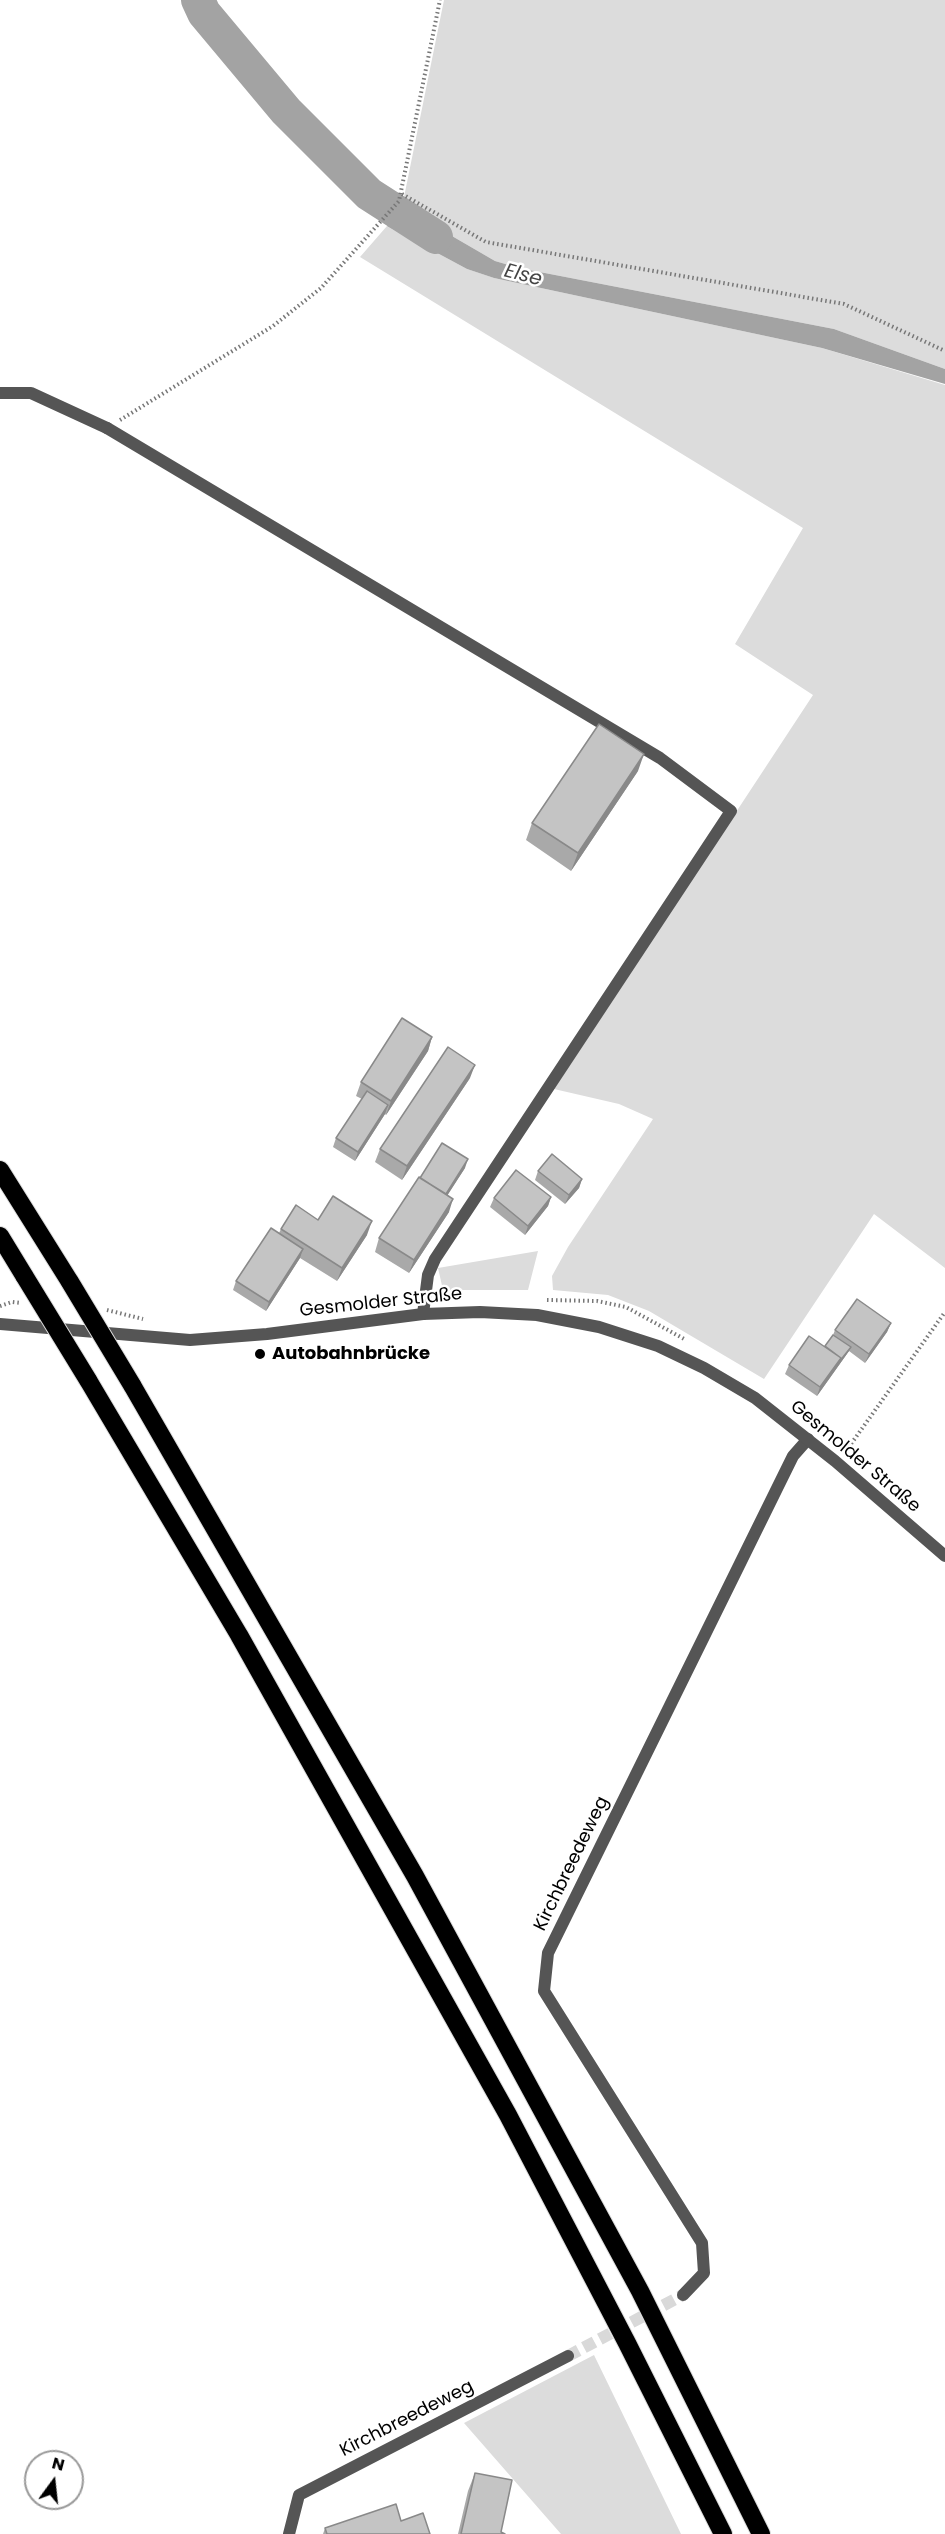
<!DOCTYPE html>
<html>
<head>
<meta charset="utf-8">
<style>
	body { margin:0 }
	#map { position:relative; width:945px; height:2534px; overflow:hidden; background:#fff; font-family:Poppins,sans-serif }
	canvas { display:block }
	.north { position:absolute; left:24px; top:2450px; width:60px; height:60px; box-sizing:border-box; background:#fff; border:2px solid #999; border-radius:50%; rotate:15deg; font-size:16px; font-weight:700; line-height:24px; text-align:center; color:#000 }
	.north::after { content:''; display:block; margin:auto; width:21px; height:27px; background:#000; clip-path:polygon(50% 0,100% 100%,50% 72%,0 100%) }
</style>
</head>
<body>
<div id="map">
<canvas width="945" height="2534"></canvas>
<div class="north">N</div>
</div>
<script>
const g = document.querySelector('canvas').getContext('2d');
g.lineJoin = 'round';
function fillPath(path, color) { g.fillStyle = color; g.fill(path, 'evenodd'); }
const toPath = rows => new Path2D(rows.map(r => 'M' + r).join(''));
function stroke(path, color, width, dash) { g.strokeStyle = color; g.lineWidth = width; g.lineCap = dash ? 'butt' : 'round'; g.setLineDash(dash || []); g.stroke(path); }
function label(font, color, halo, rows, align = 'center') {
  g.font = font + ' Poppins,sans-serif'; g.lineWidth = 5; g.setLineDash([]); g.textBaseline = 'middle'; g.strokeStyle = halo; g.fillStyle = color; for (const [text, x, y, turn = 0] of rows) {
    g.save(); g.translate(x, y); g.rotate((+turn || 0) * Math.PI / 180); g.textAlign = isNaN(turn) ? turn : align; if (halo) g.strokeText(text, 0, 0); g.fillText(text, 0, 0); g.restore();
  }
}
fillPath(toPath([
	[444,0,945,0,945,369,834,329,519,268,495,261,402,207],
	[387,226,467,269,494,278,822,348,945,385,945,1268,874,1214,764,1379,649,1311,608,1295,553,1290,552,1276,568,1247,653,1119,619,1104,554,1089,813,695,735,644,803,528,360,257],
	[538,1251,528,1290,443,1290,438,1268],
	[594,2355,681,2534,561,2534,464,2423]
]), '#dcdcdc');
fillPath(toPath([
	[402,207,495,261,519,268,834,329,945,369,945,384,822,348,494,278,467,269,387,226]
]), '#a3a3a3');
stroke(toPath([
	[198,0,204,13,286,111,369,194,436,237]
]), '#a3a3a3', 34);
stroke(toPath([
	[568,2356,683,2295]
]), '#d9d9d9', 12, [12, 6]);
const motorway = toPath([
	[0,1170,70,1282],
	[0,1236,25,1277],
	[88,1380,239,1635,508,2115,627,2343,723,2534],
	[132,1385,415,1876,640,2291,761,2534]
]);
stroke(motorway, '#dbdbdb', 20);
stroke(toPath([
	[402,194,486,242,844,304,945,351],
	[120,420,273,326,321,288,399,201,440,0],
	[547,1300,597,1301,626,1307,686,1340],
	[0,1306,12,1302,21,1303],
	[107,1310,143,1319],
	[846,1451,945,1312]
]), '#777', 4, [1.5, 3]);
stroke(toPath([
	[0,393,31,393,107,428]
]), '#555', 12);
stroke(toPath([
	[107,428,660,758,731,811,435,1259,428,1275,423,1314],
	[683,2295,704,2273,702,2243,544,1991,548,1953,793,1456,808,1439],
	[289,2534,299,2495,568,2356]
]), '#555', 12);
stroke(toPath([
	[0,1324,190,1340,267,1334,423,1314,480,1312,537,1315,599,1327,658,1346,704,1368,755,1398,835,1461,945,1556]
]), '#555', 12);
stroke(motorway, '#000', 18);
const motorwayBridge = toPath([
	[25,1277,88,1380],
	[70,1282,132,1385]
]);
stroke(motorwayBridge, '#dbdbdb', 20, []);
stroke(motorwayBridge, '#000', 18);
fillPath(toPath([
	[638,771,571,871,526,840,532,823],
	[432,1037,428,1051,386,1115,385,1114,355,1161,333,1147,336,1138,362,1099,356,1096,361,1082],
	[470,1078,402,1180,375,1162,380,1149],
	[465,1168,447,1195,449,1212,409,1273,375,1252,379,1238,420,1178],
	[538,1171,582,1179,579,1188,565,1204,535,1180],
	[551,1197,548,1206,525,1235,490,1207,494,1198],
	[318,1220,367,1235,337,1281,300,1258,266,1311,233,1290,236,1281,279,1233,281,1229],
	[891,1323,887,1332,865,1363,849,1351,817,1396,785,1374,789,1365,825,1346,833,1335,835,1330],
	[475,2473,501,2532,505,2534,458,2534,468,2491],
	[401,2521,430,2534,323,2534,325,2528]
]), '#a9a9a9');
fillPath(toPath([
	[644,754,638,771,571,871,578,853],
	[432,1037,428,1051,386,1115,391,1101],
	[475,1065,470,1078,402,1180,407,1166],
	[388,1105,385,1114,355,1161,358,1152],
	[468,1159,465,1168,440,1207,443,1198],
	[582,1179,579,1188,565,1204,569,1195],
	[551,1197,548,1206,525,1235,528,1226],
	[453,1199,449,1212,409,1273,414,1260],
	[372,1221,367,1235,337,1281,342,1268],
	[303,1249,300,1258,266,1311,269,1302],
	[891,1323,887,1332,865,1363,869,1354],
	[851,1347,849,1351,817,1396,820,1387,841,1358]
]), '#898989');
const building = toPath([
	[599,724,644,754,578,853,532,823,599,724],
	[402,1018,432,1037,391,1101,361,1082,402,1018],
	[448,1047,475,1065,407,1166,380,1149,448,1047],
	[367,1091,388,1105,358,1152,336,1138,367,1091],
	[442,1143,468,1159,446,1194,420,1178,442,1143],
	[552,1154,582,1179,569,1195,538,1171,552,1154],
	[516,1170,551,1197,528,1226,494,1198,516,1170],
	[419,1177,453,1199,414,1260,379,1238,419,1177],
	[333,1196,372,1221,342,1268,281,1229,296,1205,318,1220,333,1196],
	[271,1228,303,1249,269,1302,236,1281,271,1228],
	[857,1299,891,1323,869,1354,835,1330,857,1299],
	[833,1335,851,1347,839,1362,841,1358,825,1346,833,1335],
	[809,1336,841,1358,820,1387,789,1365,809,1336],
	[475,2473,512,2480,501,2532,505,2534,461,2534,475,2473],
	[396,2504,401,2521,423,2513,430,2534,327,2534,325,2528,396,2504]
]);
fillPath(building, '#c4c4c4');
stroke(building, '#898989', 1.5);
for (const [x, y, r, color] of [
	[260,1354,6,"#000"]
]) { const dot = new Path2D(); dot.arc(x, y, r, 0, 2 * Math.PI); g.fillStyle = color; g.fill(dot); stroke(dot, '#fff', 2); }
label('18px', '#000', '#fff', [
	["Gesmolder Straße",381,1303,-6],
	["Gesmolder Straße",855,1457,40],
	["Kirchbreedeweg",572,1864,-64],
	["Kirchbreedeweg",407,2419,-27]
]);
label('bold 18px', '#000', '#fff', [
	["Autobahnbrücke",272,1354]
], 'left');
label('italic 20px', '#444', '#fff', [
	["Else",523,276,15]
]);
</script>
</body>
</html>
